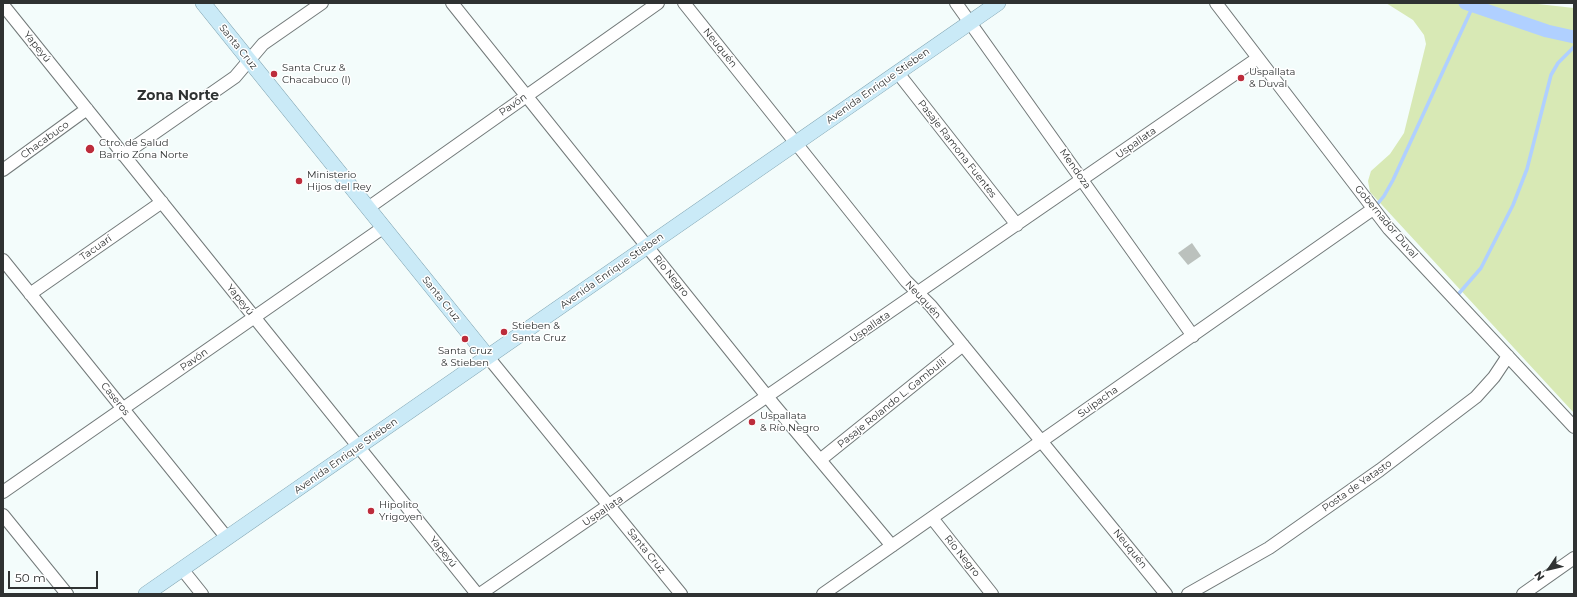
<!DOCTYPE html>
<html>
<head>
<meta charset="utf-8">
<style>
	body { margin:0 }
	#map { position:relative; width:1577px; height:597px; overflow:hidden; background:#f3fcfb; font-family:Montserrat,sans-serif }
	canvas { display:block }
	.frame { position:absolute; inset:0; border:4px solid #2f3232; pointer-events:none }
	.north { position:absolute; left:1529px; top:549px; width:40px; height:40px; -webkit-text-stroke:3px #fff; paint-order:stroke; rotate:235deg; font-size:11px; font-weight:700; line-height:16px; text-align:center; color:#2f3232 }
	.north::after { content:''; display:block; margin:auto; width:14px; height:18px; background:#2f3232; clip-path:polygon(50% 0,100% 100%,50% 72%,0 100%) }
	.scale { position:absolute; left:8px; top:571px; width:90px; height:18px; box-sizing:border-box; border:2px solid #2f3232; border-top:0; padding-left:5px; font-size:12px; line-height:14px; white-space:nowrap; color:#2f3232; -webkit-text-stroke:3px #fff; paint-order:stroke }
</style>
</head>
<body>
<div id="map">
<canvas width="1577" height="597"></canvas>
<div class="frame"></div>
<div class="north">N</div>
<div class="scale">50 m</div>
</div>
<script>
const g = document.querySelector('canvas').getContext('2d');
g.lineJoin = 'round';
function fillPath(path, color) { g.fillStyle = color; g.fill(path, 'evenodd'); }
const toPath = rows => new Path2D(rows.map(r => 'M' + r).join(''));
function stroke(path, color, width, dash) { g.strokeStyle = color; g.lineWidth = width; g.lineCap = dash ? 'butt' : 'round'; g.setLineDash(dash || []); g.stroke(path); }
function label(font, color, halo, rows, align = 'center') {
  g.font = font + ' Montserrat,sans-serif'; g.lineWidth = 3; g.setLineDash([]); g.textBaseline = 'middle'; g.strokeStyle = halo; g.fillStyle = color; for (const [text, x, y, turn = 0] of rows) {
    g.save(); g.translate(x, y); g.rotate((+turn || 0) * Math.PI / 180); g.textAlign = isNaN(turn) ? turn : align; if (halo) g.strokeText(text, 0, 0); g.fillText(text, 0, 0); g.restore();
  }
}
fillPath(toPath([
	[1386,3,1529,3,1574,8,1574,413,1370,192,1368,181,1371,171,1390,154,1404,133,1426,44,1424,35,1413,20]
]), '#d8e9b5');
stroke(toPath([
	[1375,207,1384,196,1393,180,1473,6],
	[1455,298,1481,268,1513,205,1527,169,1551,75,1558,63,1574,47]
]), '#b0d0ff', 3.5);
stroke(toPath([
	[1465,3,1547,31,1574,37]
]), '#b0d0ff', 13);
fillPath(toPath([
	[1192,243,1201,256,1188,265,1178,253]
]), '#bbc1bd');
const minor = toPath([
	[452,3,774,405,892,546],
	[684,3,906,281,931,306,1166,594],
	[956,3,1193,336],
	[1216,3,1389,229,1574,427],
	[3,5,477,594],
	[898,73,1017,225],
	[123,155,235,77,263,44,322,3],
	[3,170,87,109],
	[368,208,658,3],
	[3,260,227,538],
	[30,294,162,202],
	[488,357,681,594],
	[820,460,963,345],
	[3,492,384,227],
	[3,515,67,594],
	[932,518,992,594],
	[182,569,202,594],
	[480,594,1258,58],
	[823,594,1373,209],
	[1188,594,1269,548,1380,470,1476,397,1494,377,1508,356],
	[1523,594,1574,558]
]);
const major = toPath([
	[203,3,488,357],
	[146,594,998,3]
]);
stroke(minor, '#727979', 14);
stroke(major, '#7ca0ae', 16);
stroke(minor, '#fff', 12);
stroke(major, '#caeaf7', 15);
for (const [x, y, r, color] of [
	[274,74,4,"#bc2c3b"],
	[1241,78,4,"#bc2c3b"],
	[90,149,5,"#bc2c3b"],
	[299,181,4,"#bc2c3b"],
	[504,332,4,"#bc2c3b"],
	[465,339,4,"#bc2c3b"],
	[752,422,4,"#bc2c3b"],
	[371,511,4,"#bc2c3b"]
]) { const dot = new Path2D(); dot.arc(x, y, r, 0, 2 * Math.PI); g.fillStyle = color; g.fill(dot); stroke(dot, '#fff', 1.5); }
label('10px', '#2f3232', '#fff', [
	["Yapeyú",37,47,51],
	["Santa Cruz",238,47,51],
	["Neuquén",720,48,51],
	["Avenida Enrique Stieben",878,86,-35],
	["Pavón",513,105,-35],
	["Chacabuco",45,140,-36],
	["Uspallata",1136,143,-35],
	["Pasaje Ramona Fuentes",957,149,52],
	["Mendoza",1075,169,55],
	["Gobernador Duval",1386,222,50],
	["Tacuarí",96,248,-35],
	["Avenida Enrique Stieben",612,271,-35],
	["Río Negro",671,276,51],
	["Santa Cruz",441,299,51],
	["Yapeyú",240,300,51],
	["Neuquén",923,300,47],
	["Uspallata",870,327,-35],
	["Pavón",194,360,-35],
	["Caseros",115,399,51],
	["Suipacha",1098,402,-35],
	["Pasaje Rolando L. Gambulli",892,403,-39],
	["Avenida Enrique Stieben",346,456,-35],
	["Posta de Yatasto",1357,486,-35],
	["Uspallata",603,511,-34],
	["Neuquén",1130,549,51],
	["Santa Cruz",646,551,51],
	["Yapeyú",443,552,51],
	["Río Negro",962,556,51]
]);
label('10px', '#2f3232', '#fff', [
	["Santa Cruz &",282,68],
	["Chacabuco (I)",282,80],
	["Uspallata",1249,72],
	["& Duval",1249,84],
	["Ctro. de Salud",99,143],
	["Barrio Zona Norte",99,155],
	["Ministerio",307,175],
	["Hijos del Rey",307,187],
	["Stieben &",512,326],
	["Santa Cruz",512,338],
	["Santa Cruz",465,351,"center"],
	["& Stieben",465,363,"center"],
	["Uspallata",760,416],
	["& Río Negro",760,428],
	["Hipolito",379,505],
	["Yrigoyen",379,517]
], 'left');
label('bold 14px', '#2f3232', '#fff', [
	["Zona Norte",178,96]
]);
</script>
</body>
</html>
